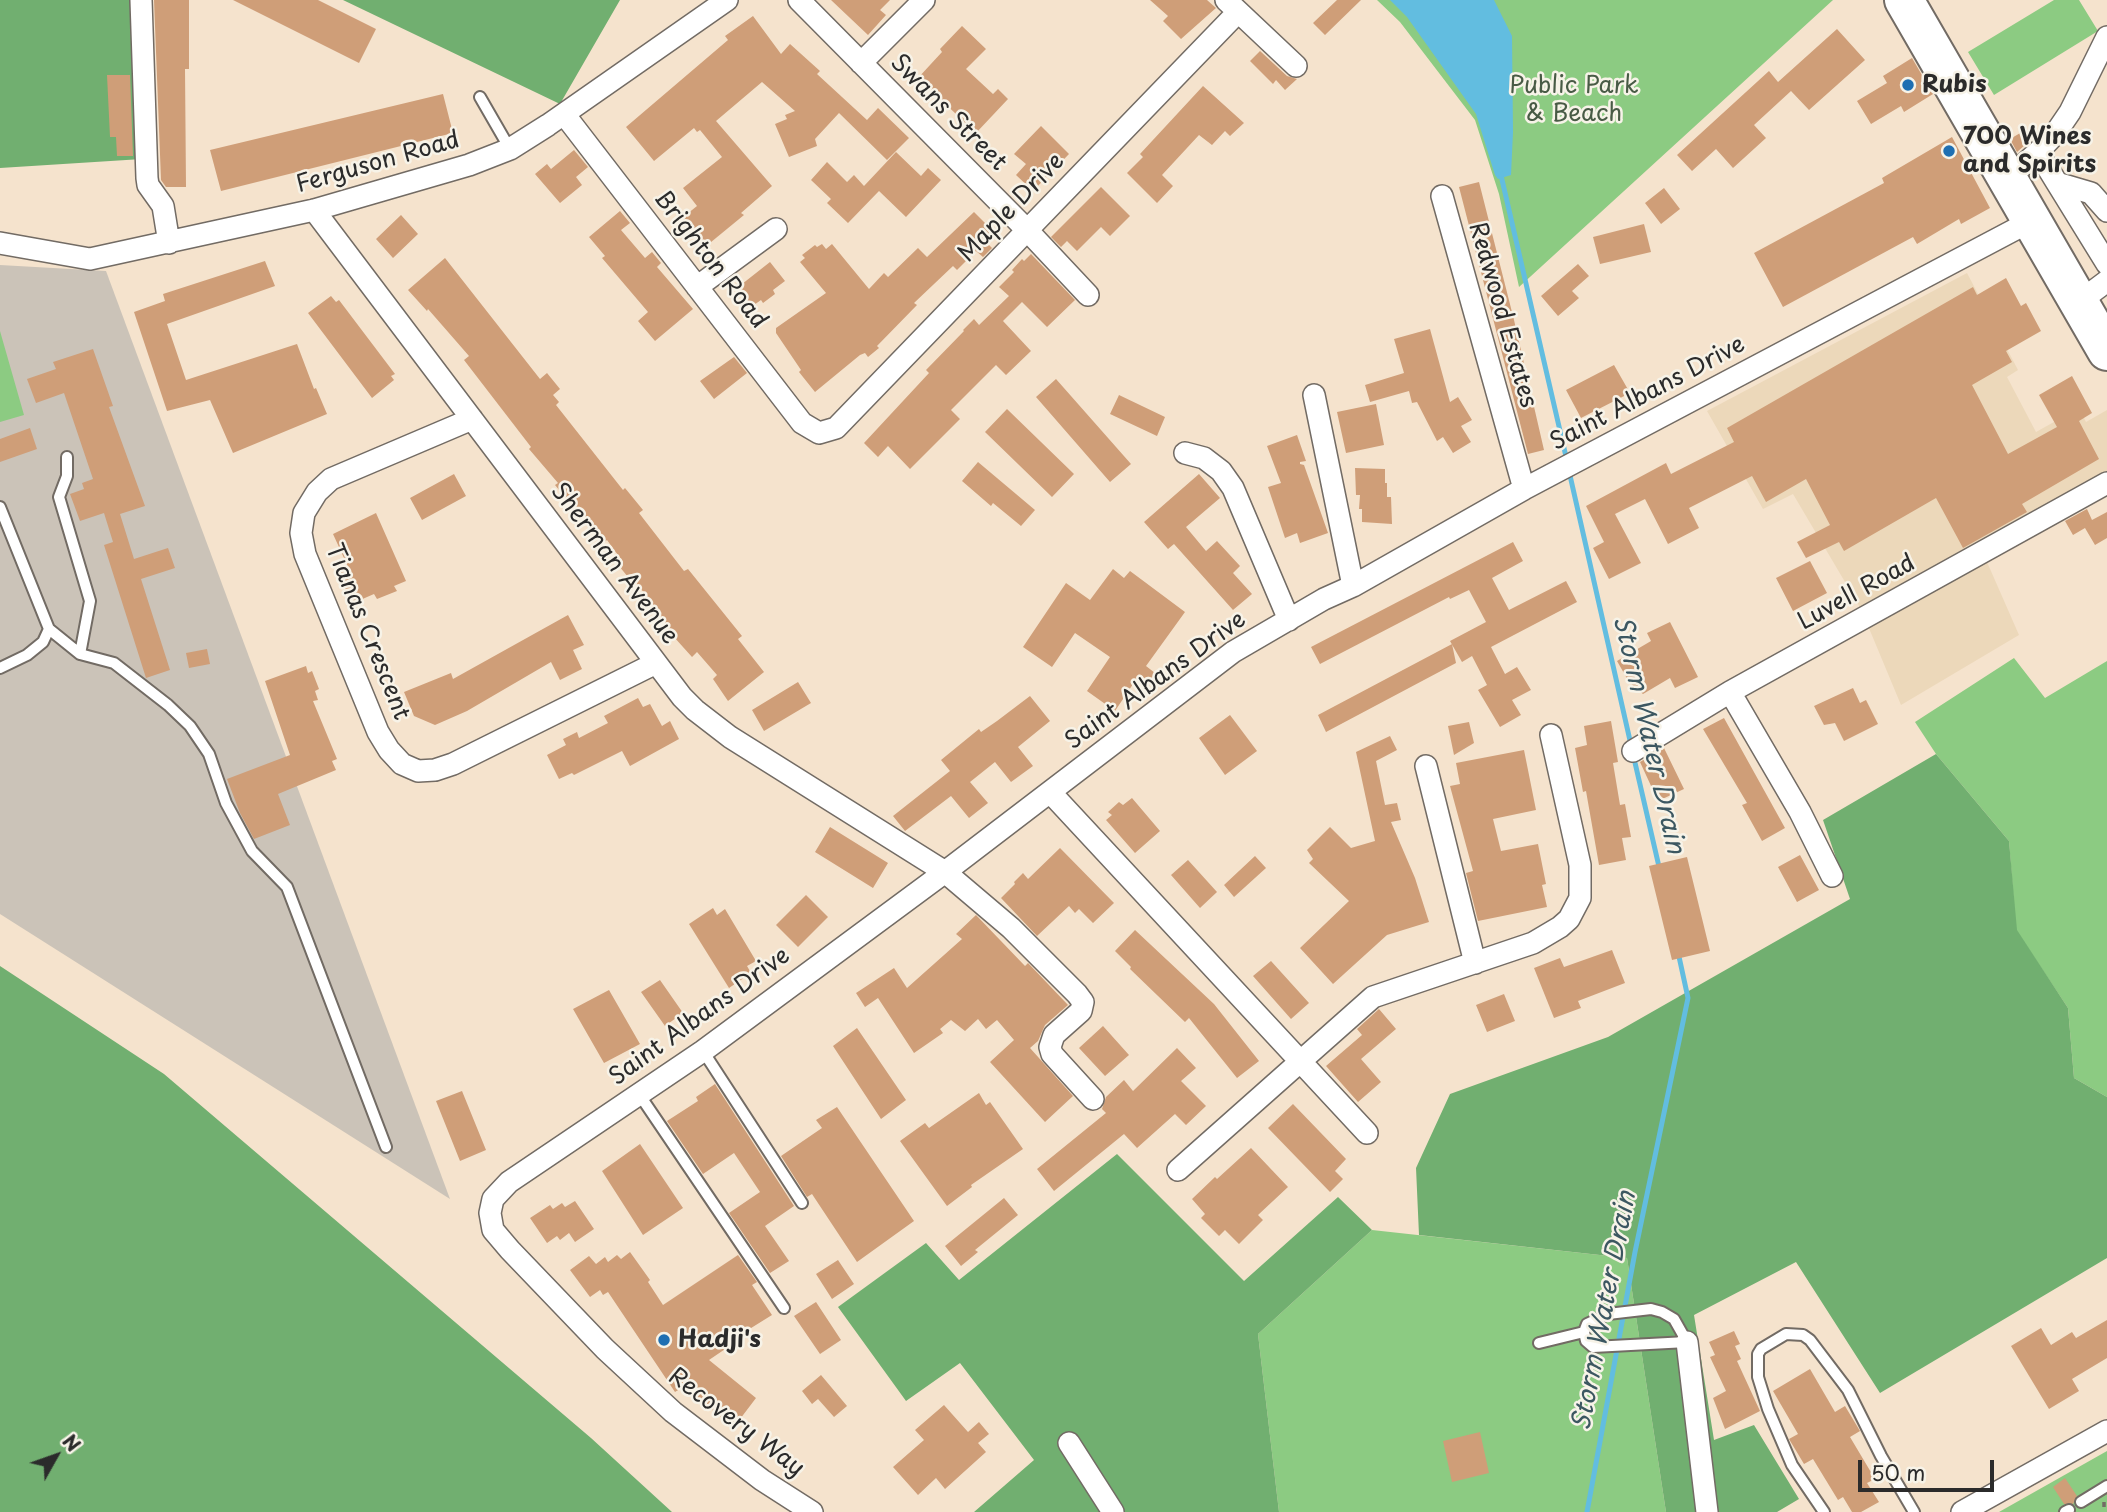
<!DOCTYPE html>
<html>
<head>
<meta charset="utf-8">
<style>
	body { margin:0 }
	#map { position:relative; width:2107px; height:1512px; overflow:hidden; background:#f5e3cd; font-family:"Playpen Sans",sans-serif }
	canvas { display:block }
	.north { position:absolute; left:21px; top:1421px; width:70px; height:70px; -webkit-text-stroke:5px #f7f3e8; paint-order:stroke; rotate:50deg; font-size:19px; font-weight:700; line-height:28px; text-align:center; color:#2b2b2b }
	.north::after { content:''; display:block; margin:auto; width:24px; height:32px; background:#2b2b2b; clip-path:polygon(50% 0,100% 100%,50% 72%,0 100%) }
	.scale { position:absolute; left:1858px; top:1460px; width:136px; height:32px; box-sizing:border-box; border:4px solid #2b2b2b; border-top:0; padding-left:9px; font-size:21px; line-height:24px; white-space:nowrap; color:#2b2b2b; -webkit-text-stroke:5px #f7f3e8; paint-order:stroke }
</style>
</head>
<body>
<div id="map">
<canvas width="2107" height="1512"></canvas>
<div class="north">N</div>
<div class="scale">50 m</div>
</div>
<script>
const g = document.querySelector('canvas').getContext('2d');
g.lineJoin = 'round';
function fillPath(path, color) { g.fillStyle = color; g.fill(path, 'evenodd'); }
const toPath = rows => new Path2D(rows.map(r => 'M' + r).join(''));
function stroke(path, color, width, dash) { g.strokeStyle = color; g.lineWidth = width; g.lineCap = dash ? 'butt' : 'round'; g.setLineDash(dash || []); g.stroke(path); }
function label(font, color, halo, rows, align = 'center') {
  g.font = font + ' "Playpen Sans",sans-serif'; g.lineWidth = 5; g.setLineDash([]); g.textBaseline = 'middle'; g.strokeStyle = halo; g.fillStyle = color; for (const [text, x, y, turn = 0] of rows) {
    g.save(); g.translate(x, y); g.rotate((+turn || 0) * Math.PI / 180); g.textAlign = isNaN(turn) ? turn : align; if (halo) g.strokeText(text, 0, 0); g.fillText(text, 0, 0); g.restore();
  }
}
fillPath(toPath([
	[1967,273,2018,370,2007,377,2036,432,2079,408,2086,422,2107,410,2107,472,1980,546,2019,635,1901,705,1861,609,1793,494,1763,509,1707,411]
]), '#ecd8ba');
fillPath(toPath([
	[0,265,106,271,450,1199,0,914]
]), '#cbc3b8');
fillPath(toPath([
	[1377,0,1833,0,1519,287,1499,194,1475,120,1400,22],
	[2054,0,2079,0,2098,31,1994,95,1968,52],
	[0,331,24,415,0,422],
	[2014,658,2045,698,2107,661,2107,1097,2074,1078,2068,1008,2016,930,2009,841,1936,754,1915,722],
	[1372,1230,1627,1258,1666,1512,1279,1512,1258,1334],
	[2107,1451,2107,1512,1999,1512]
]), '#8ccb82');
fillPath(toPath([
	[0,0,142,0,142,159,0,168],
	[343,0,620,0,560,104],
	[1936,754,2009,841,2017,930,2068,1008,2074,1078,2107,1097,2107,1258,1880,1393,1796,1262,1694,1315,1714,1440,1754,1425,1799,1499,1777,1512,1666,1512,1627,1258,1419,1235,1416,1168,1450,1094,1608,1037,1850,899,1823,820],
	[0,966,164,1074,591,1438,672,1512,0,1512],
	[1117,1154,1244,1281,1338,1197,1372,1230,1258,1334,1279,1512,974,1512,1034,1460,960,1363,906,1401,838,1307,926,1243,959,1280]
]), '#71af70');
fillPath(toPath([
	[1390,0,1494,0,1512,36,1513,132,1511,175,1498,179,1495,175,1476,114,1407,17]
]), '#62bde0');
stroke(toPath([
	[1500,171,1567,461],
	[1569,471,1631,745],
	[1633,754,1660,871],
	[1587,1512,1635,1252,1688,998,1678,952]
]), '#62bde0', 5);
fillPath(toPath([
	[154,0,189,0,189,69,185,69,186,187,166,187,161,180],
	[233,0,318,0,376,29,359,63],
	[831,0,890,0,880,10,886,15,868,35],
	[1150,0,1207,0,1216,8,1181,39,1163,21,1168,16],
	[1337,0,1361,0,1325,35,1313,23],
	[753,16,781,54,790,44,820,71,817,74,867,120,878,108,909,138,887,160,839,113,815,139,817,146,789,157,775,124,787,119,785,115,795,111,762,82,716,121,772,186,741,213,744,215,705,247,682,218,697,206,683,188,722,157,700,130,697,132,694,128,654,161,626,127,728,40,725,36],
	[962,26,986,49,966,69,993,94,998,89,1008,99,976,133,918,78,942,52,940,49],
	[1837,29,1865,60,1809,110,1791,91,1754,125,1766,138,1733,168,1716,149,1692,171,1677,155,1769,71,1778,82],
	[1260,51,1287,76,1297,79,1285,90,1276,80,1273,84,1250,61],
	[1912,58,1933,94,1904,112,1901,106,1871,124,1857,101,1887,83,1883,76],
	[107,75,130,75,133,156,117,156,116,137,110,137],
	[1203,86,1244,123,1230,136,1225,131,1212,145,1199,135,1162,175,1173,186,1157,203,1127,173,1143,157,1140,154],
	[443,94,453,133,221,191,210,150],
	[1041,126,1069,154,1033,191,1016,175,1026,164,1014,154],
	[2027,129,2033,138,2017,152,2010,139],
	[1952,137,1990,208,1961,224,1959,219,1917,244,1913,237,1783,307,1754,253,1884,183,1882,178],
	[574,150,588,167,576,177,582,185,560,203,535,174,547,164,551,169],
	[896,152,921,176,928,168,941,180,906,217,879,191,848,223,827,203,831,199,811,180,827,162,847,182,854,175,864,186],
	[1479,182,1514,320,1544,450,1528,454,1459,187],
	[1101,187,1130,216,1110,236,1101,227,1077,251,1067,241,1061,247,1051,237],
	[1664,188,1680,209,1661,224,1645,203],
	[620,211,630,223,621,230,645,258,652,252,661,263,657,267,693,309,655,341,638,321,648,312,602,258,605,256,589,237],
	[974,212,993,231,984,240,992,248,983,257,976,251,957,270,953,266,914,303,917,305,877,346,879,348,868,357,865,353,860,355,815,392,799,372,801,370,776,333,776,328,826,293,800,262,805,258,802,255,815,245,817,247,822,244,826,249,832,244,869,289,884,273,888,277,918,248,927,257],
	[401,215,418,234,393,258,376,239],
	[1644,224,1651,252,1600,264,1593,237],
	[1031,254,1075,300,1047,327,1022,302,1003,321,1031,351,1006,375,996,365,951,410,960,419,910,469,888,446,878,457,864,443,929,373,926,370,964,331,963,330,974,319,979,325,1009,296,999,287,1014,272,1012,270,1022,259,1024,261],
	[445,258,540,379,547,373,560,389,553,395,559,402,556,405,623,490,625,488,643,510,639,513,684,571,688,569,742,636,738,639,764,672,728,701,713,679,717,675,697,652,692,657,674,637,654,610,656,608,630,575,628,577,619,566,623,562,607,540,603,543,555,485,558,483,529,449,531,447,464,360,469,356,428,309,427,311,408,290],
	[265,261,275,286,167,324,186,380,297,344,314,389,316,388,327,414,233,453,210,400,167,411,134,312,165,301,163,294],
	[770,262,785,281,773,290,775,294,763,303,761,300,751,307,737,288],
	[1578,264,1589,276,1572,291,1579,298,1558,316,1541,296],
	[2006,278,2021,306,2026,303,2041,331,2006,351,2012,362,1972,385,2008,454,2057,427,2039,395,2072,376,2092,413,2079,421,2099,459,2022,504,2027,512,1963,548,1936,498,1844,551,1839,542,1806,558,1797,542,1830,525,1806,479,1766,502,1752,476,1689,508,1699,528,1668,544,1645,499,1615,514,1641,563,1609,579,1593,548,1604,542,1586,506,1666,463,1671,474,1734,442,1727,428,1973,287,1977,295],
	[331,296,336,302,339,300,395,374,391,376,394,380,372,398,308,313],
	[1430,329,1450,402,1458,397,1472,420,1461,426,1471,442,1453,453,1443,437,1437,441,1417,402,1412,403,1409,391,1370,402,1365,385,1404,373,1394,339],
	[93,349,113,406,109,407,145,506,120,514,134,559,168,548,175,568,141,579,170,670,146,678,104,545,113,542,104,513,80,521,70,494,84,489,82,483,93,479,64,393,36,403,27,379,56,369,53,362],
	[734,357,747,373,714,399,700,381],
	[1614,365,1630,393,1581,418,1566,390],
	[1056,379,1131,464,1110,482,1036,397],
	[1119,395,1165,417,1157,436,1110,414],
	[1376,404,1384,445,1346,453,1337,412],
	[1007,409,1074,474,1052,497,985,432],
	[30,428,37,449,0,462,0,439],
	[1297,435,1306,461,1300,462,1300,464,1304,465,1328,533,1300,543,1297,533,1285,538,1268,487,1281,483,1267,446],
	[978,462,1035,510,1021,526,993,503,991,506,962,481],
	[1355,468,1385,469,1385,483,1387,483,1387,497,1391,497,1392,524,1362,522,1362,509,1359,509,1360,495,1356,495],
	[454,474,466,496,422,520,410,498],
	[1199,474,1220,498,1186,527,1206,551,1217,541,1240,566,1233,573,1252,594,1233,610,1174,544,1168,549,1144,522],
	[2087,509,2092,520,2107,512,2107,538,2095,545,2085,528,2073,535,2065,521],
	[376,513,406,581,394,586,397,591,377,599,374,594,351,604,339,573,349,569,333,534],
	[1513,542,1523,561,1492,578,1509,610,1566,581,1577,602,1491,647,1505,674,1517,667,1531,690,1512,700,1521,715,1500,727,1478,690,1487,685,1472,656,1462,662,1450,641,1486,622,1469,590,1450,599,1449,597,1320,664,1311,647],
	[1810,561,1827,593,1793,611,1776,578],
	[1113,569,1124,578,1130,571,1185,612,1146,666,1155,673,1143,691,1133,684,1115,711,1087,691,1110,657,1075,633,1052,667,1023,647,1066,583,1090,600],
	[568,615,584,645,573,650,582,669,560,680,551,662,467,711,435,725,414,716,404,692,451,673,453,679],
	[1670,622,1698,677,1675,688,1670,678,1643,694,1629,682,1617,661,1651,641,1647,633],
	[1452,644,1456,663,1326,732,1318,715],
	[207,649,210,664,189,668,186,653],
	[306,666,308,673,312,671,319,689,315,691,318,700,313,701,337,759,332,761,336,770,278,794,290,825,254,839,240,813,227,779,290,755,265,681],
	[798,682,811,703,764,731,752,710],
	[1853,688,1860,703,1866,700,1878,724,1844,741,1835,723,1824,725,1814,706],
	[1030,696,1050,721,1018,747,1033,766,1011,782,995,762,970,782,988,803,969,818,951,796,905,831,893,816,950,771,941,760,979,729,981,732,997,721],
	[638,698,643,707,650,704,662,726,670,721,679,739,630,766,622,751,574,775,572,773,559,779,547,755,566,745,563,739,577,732,579,738,608,723,604,716],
	[1230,715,1257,751,1225,775,1199,738],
	[1724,718,1785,828,1762,841,1742,805,1747,803,1703,729],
	[1611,721,1618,762,1613,763,1620,805,1625,804,1631,837,1622,838,1626,860,1599,865,1586,791,1583,792,1575,748,1587,745,1584,726],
	[1469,722,1474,743,1454,755,1448,726],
	[1390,736,1397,750,1376,761,1385,805,1397,803,1401,820,1391,822,1415,878,1429,922,1387,935,1333,984,1300,948,1349,901,1309,863,1313,859,1307,850,1330,827,1351,848,1375,841,1356,752],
	[1664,748,1684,789,1658,801,1640,762],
	[1524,750,1536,810,1493,819,1501,851,1538,844,1546,884,1542,885,1547,907,1478,921,1466,873,1473,871,1450,786,1460,784,1456,763],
	[1132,798,1160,831,1135,853,1106,820,1112,815,1108,812,1119,802,1123,805],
	[830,827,888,863,873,888,815,852],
	[1060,848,1114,903,1093,923,1079,909,1075,913,1069,906,1037,936,1001,898,1015,884,1014,882,1023,873,1028,879],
	[1800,855,1819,890,1797,902,1778,867],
	[1255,856,1266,868,1234,897,1224,885],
	[1687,857,1710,951,1672,960,1649,866],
	[1188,860,1217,892,1200,908,1171,875],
	[806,895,828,917,798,947,776,925],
	[713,908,717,915,725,909,756,961,747,966,751,973,729,988,689,924],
	[976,915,1025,966,1028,963,1068,1005,1045,1025,1038,1041,1030,1048,1073,1096,1045,1122,990,1062,1014,1040,997,1020,986,1029,978,1019,965,1031,951,1020,940,1029,943,1033,914,1053,878,998,865,1007,856,993,894,968,907,988,962,939,956,934],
	[1135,930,1214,1004,1259,1061,1237,1078,1189,1018,1185,1022,1130,969,1131,967,1115,951],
	[1612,950,1625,983,1578,1001,1581,1008,1554,1018,1534,968,1560,958,1564,967],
	[1271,961,1309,1003,1291,1019,1253,976],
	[660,980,683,1013,665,1026,641,992],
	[609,990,640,1044,604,1063,573,1009],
	[1504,994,1515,1021,1487,1032,1476,1005],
	[1379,1009,1396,1029,1361,1059,1381,1082,1358,1102,1326,1066,1362,1035,1357,1029],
	[1103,1026,1129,1055,1105,1076,1079,1048],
	[857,1028,906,1100,881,1119,833,1046],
	[1177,1048,1196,1068,1181,1081,1206,1106,1186,1125,1175,1114,1137,1148,1124,1134,1054,1191,1037,1169,1106,1113,1102,1109,1106,1097,1124,1080,1133,1091],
	[715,1084,794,1206,765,1226,789,1261,770,1273,729,1213,760,1192,734,1153,703,1174,667,1121,698,1101,696,1097],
	[462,1091,486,1150,460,1161,436,1101],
	[979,1093,986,1105,990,1102,1023,1149,971,1185,972,1187,947,1206,900,1141,925,1123,929,1128],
	[1293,1104,1346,1159,1335,1171,1343,1179,1330,1192,1268,1128],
	[837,1107,914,1221,857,1262,812,1194,807,1197,781,1156,822,1128,816,1120],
	[640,1144,683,1208,643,1235,602,1171],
	[1251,1148,1288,1187,1258,1215,1263,1220,1239,1244,1225,1230,1219,1236,1201,1218,1205,1214,1192,1199,1215,1177,1217,1179],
	[1004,1198,1018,1215,975,1250,978,1252,961,1266,945,1246],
	[575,1201,594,1229,575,1242,569,1233,560,1240,557,1236,547,1243,530,1218,550,1205,553,1209,562,1203,565,1207],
	[630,1252,650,1280,648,1282,663,1305,738,1255,757,1282,752,1285,772,1315,735,1338,737,1341,709,1360,756,1398,734,1427,683,1387,675,1392,608,1292,603,1295,600,1290,590,1297,570,1270,589,1256,596,1264,605,1257,608,1262,617,1255,621,1259],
	[838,1260,854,1284,832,1299,816,1274],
	[816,1302,841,1340,820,1354,794,1316],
	[2107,1320,2107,1358,2072,1379,2079,1391,2049,1409,2011,1346,2041,1328,2051,1345,2072,1332,2076,1338],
	[1734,1331,1740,1344,1735,1346,1741,1359,1737,1361,1760,1411,1725,1429,1713,1398,1726,1391,1710,1357,1715,1355,1709,1342],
	[1810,1369,1835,1412,1845,1406,1860,1431,1850,1437,1875,1479,1867,1483,1879,1502,1861,1512,1852,1512,1843,1497,1838,1500,1813,1459,1804,1464,1789,1439,1798,1434,1773,1391],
	[821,1375,847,1406,834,1417,818,1399,812,1404,802,1391],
	[944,1405,968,1432,979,1422,989,1434,978,1443,986,1452,945,1489,936,1478,918,1495,893,1467,924,1440,915,1430],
	[1480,1432,1489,1473,1452,1482,1443,1441],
	[2065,1478,2077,1496,2073,1504,2064,1504,2053,1487]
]), '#cf9e78');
const lane = toPath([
	[480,97,510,149],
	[67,457,67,476,59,497,90,601,80,654],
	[0,507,49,629,80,654,114,663,168,705,190,726,209,754,226,803,252,851,287,887,386,1147],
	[0,668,27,655,43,642,49,629],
	[703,1051,802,1203],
	[639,1094,784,1308],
	[1651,1309,1662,1312,1674,1319,1687,1342,1593,1347,1586,1341,1584,1332,1587,1324,1608,1314,1651,1309],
	[1539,1343,1584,1332],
	[2081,1502,2107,1486],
	[1824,1512,1792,1465,1768,1409,1758,1377,1758,1354,1761,1349,1786,1334,1803,1335,1810,1340,1848,1390,1881,1456,1914,1512],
	[2065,1512,2069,1510]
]);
const street = toPath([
	[141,0,147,178,148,185,163,206,169,243],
	[799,0,1027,230,1088,295],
	[1226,0,1296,66],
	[861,63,924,0],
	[564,114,802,423,819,433,836,428,1238,12],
	[2038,152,2057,183,2091,193,2107,211],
	[2007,179,2038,152,2055,134,2070,112,2107,37],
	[2057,183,2107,264],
	[1442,196,1524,489],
	[314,210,682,697,695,710,730,737,945,872,1011,928,1077,994,1083,1002,1081,1011,1054,1035,1050,1047,1052,1054,1093,1099],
	[0,243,90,259,314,210,469,165,510,149,548,125,727,0],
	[697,287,776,229],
	[2079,302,2107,281],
	[1314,395,1353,586],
	[472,419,331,479,317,492,304,513,301,533,305,554,378,732,389,750,402,764,418,771,435,770,453,764,656,663],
	[1185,453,1204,458,1221,471,1233,488,1289,620],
	[1730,692,1800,812,1832,876],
	[1633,751,1730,692,2107,483],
	[1426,766,1475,963],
	[1050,792,1367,1133],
	[1178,1170,1373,997,1533,943,1560,927,1569,919,1580,898,1580,865,1551,735],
	[1687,1342,1707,1512],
	[1069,1443,1113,1512],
	[812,1512,762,1480,673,1412,605,1349,510,1250,493,1230,490,1213,493,1199,509,1182,703,1051,945,872,1233,652,1324,599,1353,586,1524,489,2031,221],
	[1962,1512,2107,1431]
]);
const highway = toPath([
	[1904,0,2107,351]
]);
stroke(lane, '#726b64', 14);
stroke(street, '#726b64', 24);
stroke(highway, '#726b64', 42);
stroke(toPath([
	[2104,1502,2104,1512]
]), '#726b64', 3.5, [5, 5]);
stroke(lane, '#fff', 10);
stroke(street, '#fff', 21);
stroke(highway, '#fff', 38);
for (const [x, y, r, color] of [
	[1908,85,7,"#1f6fb2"],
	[1949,151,7,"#1f6fb2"],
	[664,1340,7,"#1f6fb2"]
]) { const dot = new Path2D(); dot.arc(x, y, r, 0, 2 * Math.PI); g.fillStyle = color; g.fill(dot); stroke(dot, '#f7f3e8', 2.5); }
label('bold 24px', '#2b2b2b', '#f7f3e8', [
	["Rubis",1922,85],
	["700 Wines",1963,137],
	["and Spirits",1963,165],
	["Hadji's",678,1340]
], 'left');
label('24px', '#485b45', '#f7f3e8', [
	["Public Park",1574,86],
	["& Beach",1574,114]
]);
label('24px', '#2b2b2b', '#f7f3e8', [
	["Swans Street",948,113,45],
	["Ferguson Road",378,163,-16],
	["Maple Drive",1012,208,-46],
	["Brighton Road",710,260,52],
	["Redwood Estates",1502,315,74],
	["Saint Albans Drive",1648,394,-28],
	["Sherman Avenue",614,564,53],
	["Luvell Road",1857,593,-29],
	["Tianas Crescent",367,632,68],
	["Saint Albans Drive",1156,681,-36],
	["Saint Albans Drive",700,1017,-36],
	["Recovery Way",736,1423,37]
]);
label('italic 26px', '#3c5761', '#f7f3e8', [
	["Storm Water Drain",1648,735,77],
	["Storm Water Drain",1605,1311,-79]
]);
</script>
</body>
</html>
